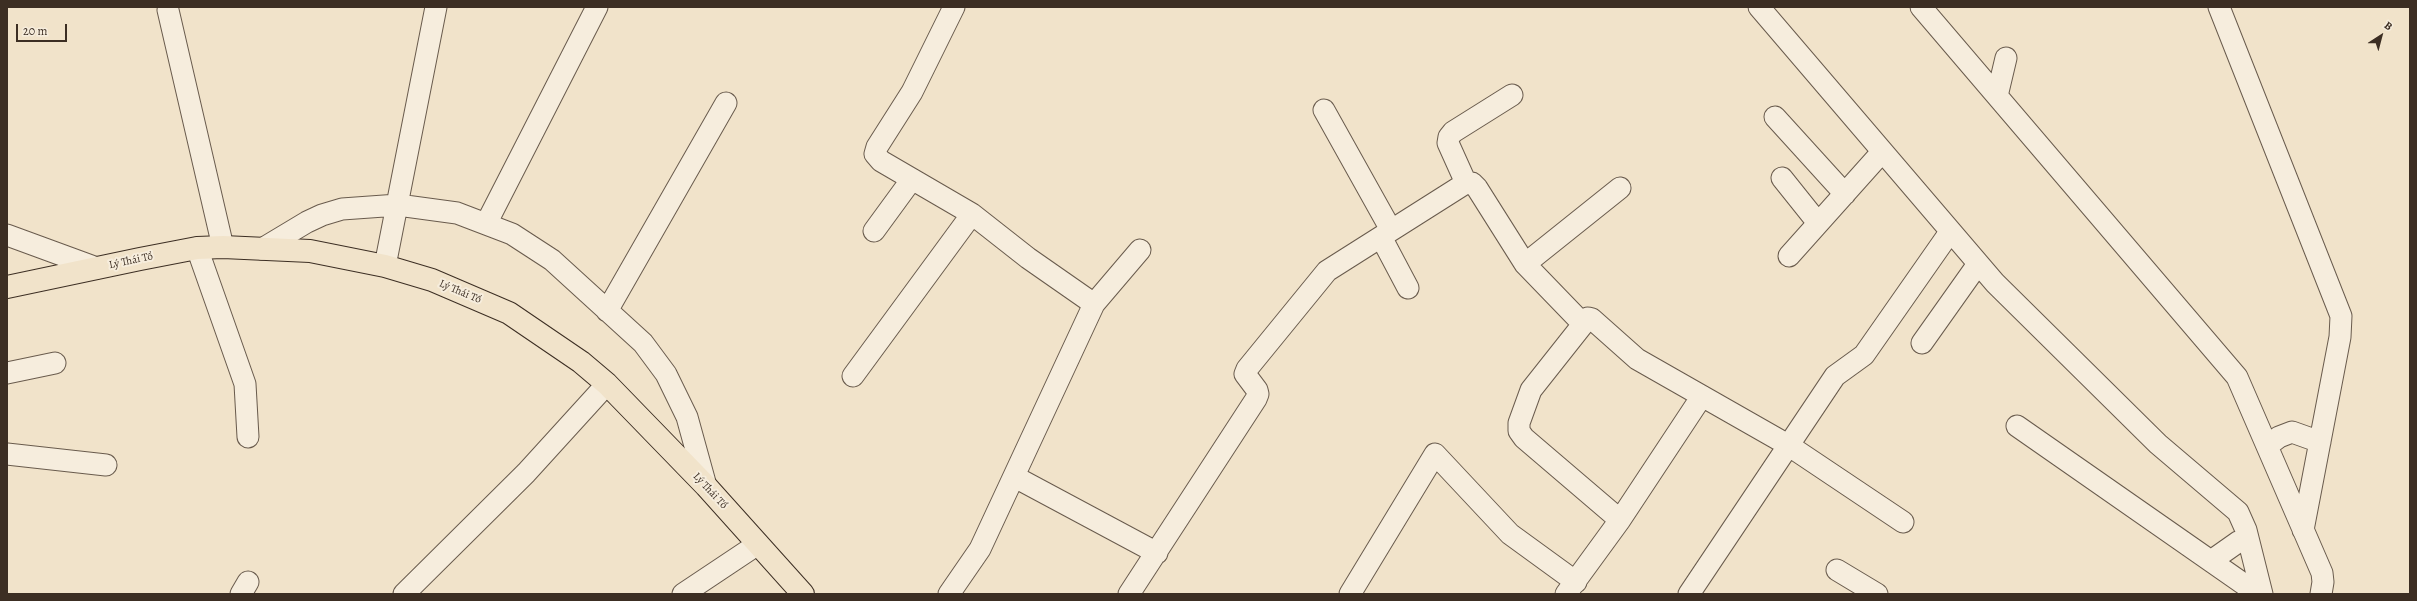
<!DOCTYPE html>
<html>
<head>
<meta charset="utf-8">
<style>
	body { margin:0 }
	#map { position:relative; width:2417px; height:601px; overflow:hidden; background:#f1e3ca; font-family:Alegreya,serif }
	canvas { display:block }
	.frame { position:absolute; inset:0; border:8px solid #3c2e23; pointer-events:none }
	.north { position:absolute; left:2361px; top:16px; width:40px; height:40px; -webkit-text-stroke:3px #f6eddd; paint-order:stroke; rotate:36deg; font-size:11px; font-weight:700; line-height:16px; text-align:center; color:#3c2e23 }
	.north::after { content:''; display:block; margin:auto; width:14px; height:18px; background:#3c2e23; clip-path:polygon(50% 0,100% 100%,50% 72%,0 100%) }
	.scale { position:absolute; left:16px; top:24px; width:51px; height:18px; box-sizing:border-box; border:2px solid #3c2e23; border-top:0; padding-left:5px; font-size:12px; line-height:14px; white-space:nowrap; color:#3c2e23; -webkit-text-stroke:3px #f6eddd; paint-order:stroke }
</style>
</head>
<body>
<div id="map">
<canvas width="2417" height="601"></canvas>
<div class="frame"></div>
<div class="north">B</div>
<div class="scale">20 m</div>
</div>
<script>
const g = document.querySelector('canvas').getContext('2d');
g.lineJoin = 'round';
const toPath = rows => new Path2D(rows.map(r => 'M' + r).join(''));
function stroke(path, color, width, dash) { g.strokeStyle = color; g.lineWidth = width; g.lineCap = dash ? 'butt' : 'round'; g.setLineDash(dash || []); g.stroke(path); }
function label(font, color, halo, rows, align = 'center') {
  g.font = font + ' Alegreya,serif'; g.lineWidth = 4; g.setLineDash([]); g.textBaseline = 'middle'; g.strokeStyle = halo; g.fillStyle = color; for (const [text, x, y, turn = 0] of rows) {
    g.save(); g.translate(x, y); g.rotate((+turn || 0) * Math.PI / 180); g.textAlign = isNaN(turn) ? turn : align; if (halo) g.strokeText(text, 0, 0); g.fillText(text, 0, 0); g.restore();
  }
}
const minor = toPath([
	[954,7,912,92,877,147,875,154,881,161,972,214,1028,258,1094,304],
	[1759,7,1995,283,2158,444,2238,512,2246,530,2262,594],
	[1921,7,2237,377,2322,573,2323,582,2321,594],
	[2219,7,2341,316,2340,337,2303,530],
	[168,10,223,247],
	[1997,96,2006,58],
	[1324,110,1391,230],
	[1775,117,1845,194],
	[1782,178,1818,223],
	[1466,183,1448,143,1449,137,1453,132,1512,95],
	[486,224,597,7],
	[874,231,912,179],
	[7,235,97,268],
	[1381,237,1408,288],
	[197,248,245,384,248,437],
	[262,249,307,222,322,215,342,209,398,205,457,213,512,234,552,260,643,343,666,374,687,417,706,486],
	[1789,256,1882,152],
	[1525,264,1620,188],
	[385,266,436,7],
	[607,311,726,103],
	[1922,343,1978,264],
	[7,373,55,363],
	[853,376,972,214],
	[2017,426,2258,594],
	[2267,446,2279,437,2292,432,2320,442],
	[7,454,106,465],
	[1015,477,1157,553],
	[1620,520,1524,438,1519,431,1519,423,1531,390,1588,318,1592,319,1637,359,1788,445,1903,522],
	[2211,561,2238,542,2248,538],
	[1837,570,1877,594],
	[241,594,248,582],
	[404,594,526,473,607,384],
	[683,594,758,544],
	[949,594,980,549,1094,304,1140,250],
	[1129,594,1256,399,1258,394,1257,390,1245,374,1247,369,1327,271,1466,183,1472,183,1477,188,1525,264,1582,323],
	[1350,594,1435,454,1510,534,1576,582],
	[1566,594,1620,520,1702,396],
	[1689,594,1835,376,1864,355,1950,232]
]);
const major = toPath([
	[7,287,140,259,197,248,223,247,310,251,385,266,432,280,509,313,581,362,607,384,706,486,803,594]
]);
stroke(minor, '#695b4d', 23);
stroke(major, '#3c2e23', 24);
stroke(minor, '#f6eddd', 21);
stroke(major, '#f1e3ca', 22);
label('11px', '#3c2e23', '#f6eddd', [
	["Lý Thái Tổ",131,261,-12],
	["Lý Thái Tổ",460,292,23],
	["Lý Thái Tổ",710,491,47]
]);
</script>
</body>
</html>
